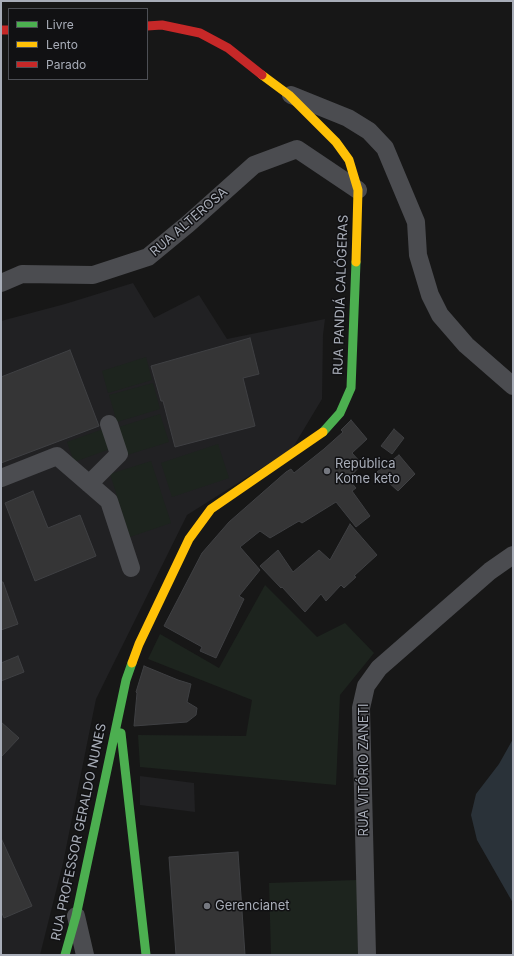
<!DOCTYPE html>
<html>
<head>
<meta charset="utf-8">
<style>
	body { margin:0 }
	#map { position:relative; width:514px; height:956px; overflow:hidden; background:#171717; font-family:Inter,sans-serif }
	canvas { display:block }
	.frame { position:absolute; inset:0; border:2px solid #a8adb8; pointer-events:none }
	.legend { position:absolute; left:8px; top:8px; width:140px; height:72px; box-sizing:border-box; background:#111113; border:1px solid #4d4f55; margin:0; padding:5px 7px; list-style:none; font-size:12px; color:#a8adb8 }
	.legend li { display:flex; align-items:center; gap:8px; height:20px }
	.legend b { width:20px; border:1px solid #4d4f55 }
</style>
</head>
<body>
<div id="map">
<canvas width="514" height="956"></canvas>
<div class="frame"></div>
<ul class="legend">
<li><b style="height:5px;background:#4caf50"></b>Livre</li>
<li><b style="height:5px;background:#ffc107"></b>Lento</li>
<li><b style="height:5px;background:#c62828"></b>Parado</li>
</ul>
</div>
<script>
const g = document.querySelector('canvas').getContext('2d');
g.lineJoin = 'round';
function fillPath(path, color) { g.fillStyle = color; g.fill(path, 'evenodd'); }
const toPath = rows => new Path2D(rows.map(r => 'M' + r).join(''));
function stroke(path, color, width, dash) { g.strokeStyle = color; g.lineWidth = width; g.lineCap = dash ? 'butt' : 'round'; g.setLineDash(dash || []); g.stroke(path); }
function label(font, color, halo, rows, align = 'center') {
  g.font = font + ' Inter,sans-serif'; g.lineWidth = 3; g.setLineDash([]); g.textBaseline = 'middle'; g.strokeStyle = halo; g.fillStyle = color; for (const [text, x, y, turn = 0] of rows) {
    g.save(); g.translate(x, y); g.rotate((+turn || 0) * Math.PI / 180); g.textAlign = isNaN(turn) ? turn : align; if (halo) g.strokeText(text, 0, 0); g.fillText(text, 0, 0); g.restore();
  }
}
fillPath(toPath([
	[133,283,154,318,199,295,227,339,325,319,323,335,322,399,292,449,187,515,96,699,63,863,40,955,1,955,1,321,65,304],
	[140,776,194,783,195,812,140,805]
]), '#212123');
fillPath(toPath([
	[146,357,152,380,108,393,102,371],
	[153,383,160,409,117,422,109,395],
	[160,414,169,442,127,455,119,427],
	[106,428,113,448,74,462,67,442],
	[218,444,229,478,172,497,161,463],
	[151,461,171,523,130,537,110,474],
	[265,585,317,637,345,623,374,653,340,695,336,785,140,767,138,735,246,736,252,700,148,659,160,634,219,668],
	[357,880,358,955,271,955,269,883]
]), '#1d241e');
fillPath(toPath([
	[513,739,513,903,477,840,471,815,476,794,499,764]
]), '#2a3239');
const building = toPath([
	[250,338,259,374,243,378,255,426,175,447,163,401,161,401,151,366,250,338],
	[70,350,99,426,1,463,1,377,70,350],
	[351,420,367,439,352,453,362,464,348,479,356,488,352,491,370,516,356,527,336,502,302,523,299,521,270,538,260,531,240,547,260,570,239,596,244,599,216,658,200,651,202,647,164,626,202,553,229,522,286,472,291,469,294,473,324,449,343,432,341,430,351,420],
	[394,429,404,438,392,454,381,446,394,429],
	[399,455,415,474,398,491,377,472,399,455],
	[33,491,48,528,80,515,96,556,35,581,5,503,33,491],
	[350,524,377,555,354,576,356,577,344,588,341,585,326,601,321,594,305,612,282,587,281,588,260,566,278,550,293,572,319,550,330,560,350,524],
	[1,582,3,582,18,624,1,630,1,582],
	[18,656,24,672,1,681,1,663,18,656],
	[144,666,178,680,191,684,187,702,197,708,196,715,187,722,134,726,137,693,136,692,144,666],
	[1,722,19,738,1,757,1,722],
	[1,838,32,906,4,918,1,911,1,838],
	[238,852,245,955,176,955,169,857,238,852]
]);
fillPath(building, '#353536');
stroke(building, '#3f4043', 1);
stroke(toPath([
	[291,95,348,118,369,131,385,148,416,222,418,255,430,295,440,315,466,345,513,386],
	[1,283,22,274,93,275,148,257,188,224,254,165,297,149,358,190],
	[1,478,57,456,109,501,131,568],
	[89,484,119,454,109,424],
	[76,916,85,955],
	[367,955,361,708,366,686,379,668,490,571,513,555]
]), '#4b4c50', 18);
stroke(toPath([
	[323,432,340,413,351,388,356,262],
	[121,733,146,955],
	[65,955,76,916,126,680,132,663]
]), '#4caf50', 9);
stroke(toPath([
	[262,75,289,95,336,142,349,160,358,190,356,262],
	[132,663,139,644,189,539,211,509,323,432]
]), '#ffc107', 9);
stroke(toPath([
	[147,26,162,25,200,33,228,48,262,75],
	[1,30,9,30]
]), '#c62828', 9);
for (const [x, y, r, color] of [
	[327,471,4,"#757880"],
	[207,906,4,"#757880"]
]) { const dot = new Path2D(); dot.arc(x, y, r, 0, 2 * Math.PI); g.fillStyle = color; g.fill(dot); stroke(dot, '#111113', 1.5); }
label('13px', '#a8adb8', '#111113', [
	["RUA ALTEROSA",189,222,-41],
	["RUA PANDIÁ CALÓGERAS",341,295,-88],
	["RUA VITÓRIO ZANETI",364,770,-90],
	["RUA PROFESSOR GERALDO NUNES",79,832,-78]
]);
label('13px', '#a8adb8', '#111113', [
	["República",335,464],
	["Kome keto",335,479],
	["Gerencianet",215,906]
], 'left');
</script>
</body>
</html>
